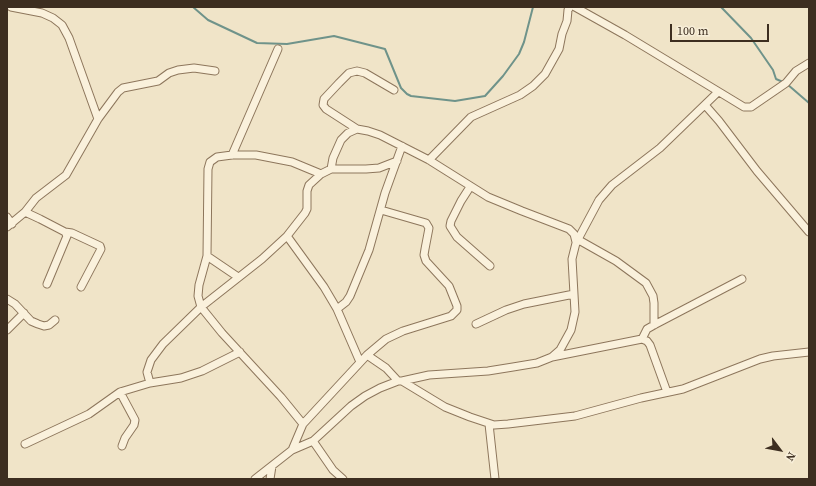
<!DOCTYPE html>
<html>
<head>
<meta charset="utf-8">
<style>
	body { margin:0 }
	#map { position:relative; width:816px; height:486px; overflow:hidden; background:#f0e4c8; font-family:"Source Serif 4",serif }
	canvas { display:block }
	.frame { position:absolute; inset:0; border:8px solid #3d2e20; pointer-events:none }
	.north { position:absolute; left:760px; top:430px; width:40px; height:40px; -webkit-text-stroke:3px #f7eed8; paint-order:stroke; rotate:122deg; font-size:11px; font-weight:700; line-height:16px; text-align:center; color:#3d2e20 }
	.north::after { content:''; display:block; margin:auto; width:14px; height:18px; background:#3d2e20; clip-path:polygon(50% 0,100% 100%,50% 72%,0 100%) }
	.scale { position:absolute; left:670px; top:24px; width:99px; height:18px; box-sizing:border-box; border:2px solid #3d2e20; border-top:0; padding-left:5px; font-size:12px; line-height:14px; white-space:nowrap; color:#3d2e20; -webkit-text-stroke:3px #f7eed8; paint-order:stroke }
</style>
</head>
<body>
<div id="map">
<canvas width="816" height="486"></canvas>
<div class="frame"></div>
<div class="north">N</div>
<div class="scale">100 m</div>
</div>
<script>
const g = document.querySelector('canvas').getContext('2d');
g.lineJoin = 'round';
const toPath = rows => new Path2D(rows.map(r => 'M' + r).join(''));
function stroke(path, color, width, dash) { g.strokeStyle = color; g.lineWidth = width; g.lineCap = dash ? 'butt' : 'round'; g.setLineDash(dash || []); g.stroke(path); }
stroke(toPath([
	[193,7,208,20,257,43,287,44,334,36,385,49,401,88,407,94,411,96,455,101,485,96,503,76,519,54,524,42,533,7],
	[721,7,751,38,773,70,776,79,783,82],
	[787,84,809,103]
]), '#6f938a', 2);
const street = toPath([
	[11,7,42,13,53,18,62,25,69,38,98,119],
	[575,7,625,35,744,107,751,107,786,83,796,71,809,63],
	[705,105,719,121,757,171,809,232],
	[357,129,326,109,323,105,324,99,339,83,349,73,357,71,365,73,394,90],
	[232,155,278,49],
	[429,160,471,117,520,95,533,86,545,74,559,49,562,34,567,21,568,10,570,7],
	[331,169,333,158,341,140,348,133,357,129,368,131,380,135,429,160,488,197,522,211,569,229,574,234,576,242],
	[470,187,461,201,451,221,450,226,457,237,490,266],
	[25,212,40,219,65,232,67,236,47,284],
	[7,217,12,224],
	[7,227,25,212,36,198,66,175,98,119,118,92,123,88,158,81,169,73,178,70,194,68,215,71],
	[65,232,72,233,100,246,101,249,81,287],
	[287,236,324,287,337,309,360,362],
	[577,239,616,261,646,283,653,296,654,303,654,325],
	[207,256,238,277],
	[7,299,15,304,31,321,38,324,44,326,49,325,55,320],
	[337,309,346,302,350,296,369,250,385,193,402,146],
	[476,324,506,310,524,304,574,294],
	[7,330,24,313],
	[642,339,647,329,654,325,742,279],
	[367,355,386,368,398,381],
	[552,357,642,339,647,341,650,345,667,392],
	[402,381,429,375,488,371,513,367,537,363,552,357,560,350,571,330,575,312,572,259,576,243,599,200,612,185,660,148,718,92],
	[150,383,147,372,151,360,163,344,201,307,262,259,287,236,305,213,307,209,307,191,309,185,321,174],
	[120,392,135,420,134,425,125,438,122,446],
	[303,424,281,397,222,333,201,307,198,296,199,285,207,256,208,169,210,162,217,157,232,155,256,155,292,162,321,174,331,169,366,169,379,168,397,161],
	[489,424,495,479],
	[313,441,333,470,343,479],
	[25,444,89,414,120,392,150,383,181,378,202,371,240,352],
	[292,450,303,424,367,355,386,339,403,331,451,316,457,310,457,306,449,286,426,261,424,255,425,249,429,228,426,223,381,210],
	[255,479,292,450,313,441,351,406,365,396,380,388,398,381,402,381,445,407,470,417,494,425,508,424,575,416,641,398,683,389,760,359,773,356,809,352],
	[270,479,272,466]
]);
stroke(street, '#8d765c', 9);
stroke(street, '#faf1dc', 7);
</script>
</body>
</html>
